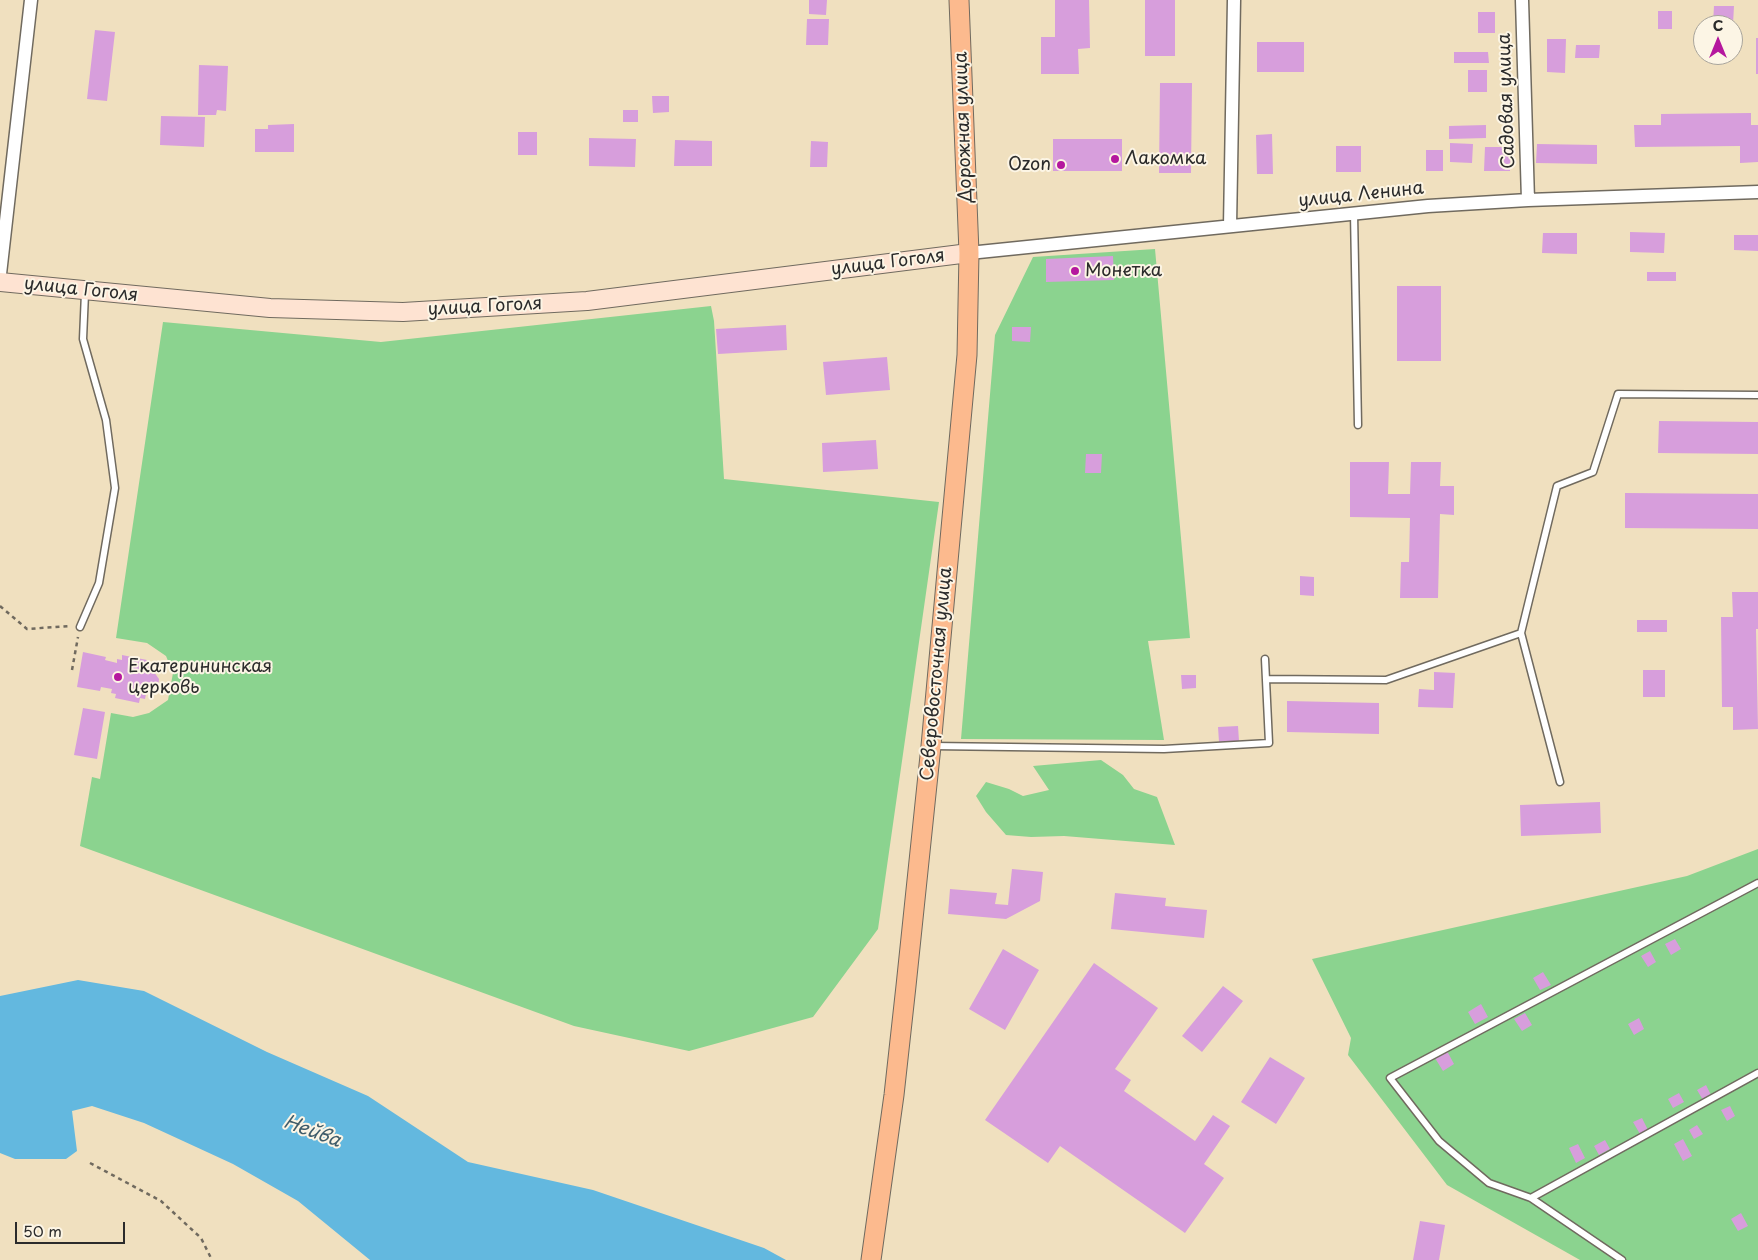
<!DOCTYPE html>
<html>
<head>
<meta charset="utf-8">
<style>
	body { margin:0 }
	#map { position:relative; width:1758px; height:1260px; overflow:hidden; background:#f0e0bf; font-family:"Playpen Sans",sans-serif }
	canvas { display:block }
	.north { position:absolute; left:1693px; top:15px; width:50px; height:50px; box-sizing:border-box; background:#fcf5e5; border:1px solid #a8a49b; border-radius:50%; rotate:0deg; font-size:14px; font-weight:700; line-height:20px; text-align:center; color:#2b2b2b }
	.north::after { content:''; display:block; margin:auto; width:18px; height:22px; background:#b5179e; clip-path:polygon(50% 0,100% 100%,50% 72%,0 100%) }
	.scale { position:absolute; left:15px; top:1222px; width:110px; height:22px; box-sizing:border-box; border:2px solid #2b2b2b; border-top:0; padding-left:6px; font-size:15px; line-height:18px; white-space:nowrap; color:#2b2b2b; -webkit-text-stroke:4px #fcf5e5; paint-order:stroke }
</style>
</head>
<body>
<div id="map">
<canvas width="1758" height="1260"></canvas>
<div class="north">С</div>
<div class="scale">50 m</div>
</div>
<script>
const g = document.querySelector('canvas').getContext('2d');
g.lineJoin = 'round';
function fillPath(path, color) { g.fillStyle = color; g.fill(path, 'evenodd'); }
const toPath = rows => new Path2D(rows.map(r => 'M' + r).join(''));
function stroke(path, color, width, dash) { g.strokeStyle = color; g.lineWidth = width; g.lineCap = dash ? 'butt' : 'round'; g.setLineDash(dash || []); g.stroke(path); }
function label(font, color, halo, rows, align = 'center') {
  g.font = font + ' "Playpen Sans",sans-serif'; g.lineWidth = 4; g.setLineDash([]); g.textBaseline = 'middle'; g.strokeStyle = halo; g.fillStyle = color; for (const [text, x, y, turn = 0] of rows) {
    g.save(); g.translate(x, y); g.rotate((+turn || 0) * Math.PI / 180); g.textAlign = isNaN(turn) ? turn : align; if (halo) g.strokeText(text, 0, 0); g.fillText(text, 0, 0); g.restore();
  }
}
fillPath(toPath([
	[1155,249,1190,638,1148,641,1164,740,961,739,995,335,1033,257],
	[711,306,714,321,724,479,939,502,878,929,813,1017,689,1051,574,1026,80,846,92,777,100,779,111,713,133,717,149,713,168,700,173,673,166,656,147,643,116,638,163,322,381,342],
	[1101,760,1123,775,1134,789,1157,797,1175,845,1064,836,1031,837,1006,835,986,812,976,796,986,782,1009,789,1023,796,1049,790,1033,766],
	[1758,849,1758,1260,1580,1260,1447,1185,1348,1055,1351,1038,1312,959,1687,876]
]), '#8bd38f');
fillPath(toPath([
	[78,980,144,991,267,1052,368,1096,468,1162,593,1190,764,1248,786,1260,370,1260,298,1201,233,1164,144,1123,92,1106,72,1111,77,1151,66,1159,15,1159,0,1153,0,996]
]), '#63b8df');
fillPath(toPath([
	[809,0,827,0,826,15,809,14],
	[1055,0,1089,0,1090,48,1078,49,1079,74,1041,74,1041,37,1055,37],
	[1145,0,1175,0,1175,56,1145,56],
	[1714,6,1734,6,1733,24,1713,24],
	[1658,11,1672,11,1672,29,1658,29],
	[1478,12,1495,12,1495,33,1478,33],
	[807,19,829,19,828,45,806,45],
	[95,30,115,32,107,101,87,99],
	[1756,38,1758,38,1758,74,1756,74],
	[1547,39,1566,39,1565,73,1547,72],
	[1257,42,1304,42,1304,72,1257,72],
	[1576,45,1600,45,1599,58,1575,58],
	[1454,52,1488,52,1489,63,1454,63],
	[199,65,228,66,226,111,217,110,216,115,198,115],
	[1468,70,1487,70,1487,92,1468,92],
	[1160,83,1192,83,1191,173,1159,173],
	[652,96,669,96,669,112,653,113],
	[623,110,638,110,638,122,623,122],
	[1751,113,1751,125,1758,125,1758,162,1740,163,1740,146,1635,147,1634,125,1661,125,1661,114],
	[161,116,205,117,204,147,160,145],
	[294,124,294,152,255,152,255,129,268,129,268,125],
	[1486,125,1486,138,1449,139,1449,126],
	[518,132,537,132,537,155,518,155],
	[1272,134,1273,174,1257,174,1256,135],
	[589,138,636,139,635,167,589,166],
	[1053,139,1122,139,1122,171,1053,171],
	[675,140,712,141,712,166,674,166],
	[811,141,828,142,827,167,810,167],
	[1450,143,1473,144,1472,163,1450,162],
	[1537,144,1597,145,1597,164,1536,163],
	[1336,146,1361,146,1361,172,1336,172],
	[1485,147,1511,147,1510,171,1484,171],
	[1426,150,1443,150,1443,171,1426,171],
	[1630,232,1665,233,1664,253,1630,252],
	[1543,233,1577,233,1577,254,1542,253],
	[1734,235,1758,235,1758,251,1734,250],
	[1113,256,1114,280,1046,282,1046,259],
	[1647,272,1676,272,1676,281,1647,281],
	[1397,286,1441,286,1441,361,1397,361],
	[786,325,787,350,718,354,716,329],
	[1012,327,1031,327,1030,342,1012,341],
	[887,357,890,390,826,395,823,362],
	[1659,421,1758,422,1758,454,1658,453],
	[876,440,878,469,823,472,822,443],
	[1086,454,1102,454,1101,473,1085,473],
	[1350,462,1389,462,1388,494,1410,494,1411,462,1441,462,1440,486,1454,486,1454,515,1440,514,1438,598,1400,598,1401,562,1409,562,1410,518,1350,517],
	[1625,493,1758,494,1758,529,1625,528],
	[1300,576,1314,577,1314,596,1300,595],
	[1732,592,1758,592,1758,629,1756,629,1758,729,1733,730,1733,707,1722,707,1721,617,1733,617],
	[1637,620,1667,620,1667,632,1637,632],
	[83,652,106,657,105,660,117,663,117,659,122,660,122,655,147,660,146,664,152,665,151,670,154,672,159,679,158,688,154,692,146,694,145,699,140,698,139,703,115,698,116,694,111,693,112,689,101,687,100,691,77,687],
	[1643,670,1665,670,1665,697,1643,697],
	[1434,672,1455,673,1453,708,1418,707,1419,689,1434,690],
	[1181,675,1196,675,1196,688,1182,689],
	[1287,701,1379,703,1379,734,1287,732],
	[83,708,105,712,97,759,74,755],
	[1238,726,1239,741,1219,742,1218,727],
	[1600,802,1601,833,1521,836,1520,805],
	[1012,869,1043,872,1040,901,1006,919,948,914,950,889,997,893,995,904,1008,905],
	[1115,893,1166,898,1165,906,1207,910,1204,938,1111,929],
	[1675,939,1681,949,1671,955,1665,944],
	[1003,949,1039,970,1005,1030,969,1009],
	[1650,951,1656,962,1648,967,1641,956],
	[1094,963,1158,1008,1115,1069,1131,1080,1124,1091,1195,1141,1213,1115,1230,1126,1204,1164,1224,1178,1185,1233,1060,1146,1048,1163,985,1120],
	[1543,972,1551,985,1540,990,1533,978],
	[1223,986,1243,1001,1202,1052,1182,1036],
	[1481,1004,1488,1017,1475,1024,1468,1012],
	[1525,1013,1532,1025,1522,1031,1514,1019],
	[1639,1018,1644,1029,1634,1035,1628,1024],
	[1447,1051,1454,1064,1443,1071,1435,1058],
	[1270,1057,1305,1078,1276,1124,1241,1102],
	[1706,1085,1711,1095,1703,1100,1697,1090],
	[1679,1093,1684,1102,1673,1108,1668,1099],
	[1730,1106,1735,1116,1727,1121,1721,1110],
	[1642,1118,1648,1130,1640,1134,1633,1122],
	[1697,1125,1703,1134,1694,1139,1689,1130],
	[1683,1139,1692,1156,1683,1161,1674,1144],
	[1605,1140,1610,1149,1599,1155,1594,1146],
	[1578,1144,1585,1158,1576,1163,1569,1148],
	[1741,1213,1748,1226,1738,1231,1731,1219],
	[1420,1221,1445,1225,1439,1260,1413,1260]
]), '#d79edc');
const lane = toPath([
	[1354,213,1358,425],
	[80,627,99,583,115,488,106,420,83,339,85,293],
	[1266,679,1386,680,1521,633],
	[932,746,1164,749,1269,743,1265,659],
	[1560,782,1521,633,1557,486,1593,472,1618,394,1758,395],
	[1531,1198,1758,1073],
	[1622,1260,1531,1198,1489,1183,1439,1141,1390,1078,1758,883]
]);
const street = toPath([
	[1522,0,1528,200],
	[1230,226,1234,0],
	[969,253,1428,206,1528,200,1758,192],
	[0,274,31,0]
]);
const secondary = toPath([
	[0,282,270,308,403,312,587,301,969,253]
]);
const primary = toPath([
	[871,1260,894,1095,906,986,931,746,967,355,969,253,959,0]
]);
stroke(lane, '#706a5f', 9);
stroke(street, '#706a5f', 15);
stroke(secondary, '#706a5f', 20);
stroke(primary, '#706a5f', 21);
stroke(toPath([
	[0,606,27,629,70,626],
	[72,670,78,637],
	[90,1163,161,1201,201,1238,212,1260]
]), '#706a5f', 2.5, [4, 4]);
stroke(lane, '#fff', 6);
stroke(street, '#fff', 12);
stroke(secondary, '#fee3d2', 18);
stroke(primary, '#fcba8e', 19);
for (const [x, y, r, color] of [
	[1115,159,5,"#b5179e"],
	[1061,165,5,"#b5179e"],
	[1075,271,5,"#b5179e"],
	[118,677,5,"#b5179e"]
]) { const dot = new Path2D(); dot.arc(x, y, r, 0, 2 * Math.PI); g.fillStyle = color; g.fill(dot); stroke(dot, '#fcf5e5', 2); }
label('18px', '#2b2b2b', '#fcf5e5', [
	["Садовая улица",1507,101,-92],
	["Дорожная улица",964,127,-92],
	["улица Ленина",1361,195,-6],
	["улица Гоголя",888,263,-7],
	["улица Гоголя",81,290,6],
	["улица Гоголя",485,307,-3],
	["Северовосточная улица",937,674,-85]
]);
label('18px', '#2b2b2b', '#fcf5e5', [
	["Лакомка",1125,159],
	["Ozon",1051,165,"right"],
	["Монетка",1085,271],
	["Екатерининская",128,667],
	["церковь",128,688]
], 'left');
label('italic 19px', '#3f5c6a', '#fcf5e5', [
	["Нейва",312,1132,20]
]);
</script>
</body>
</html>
